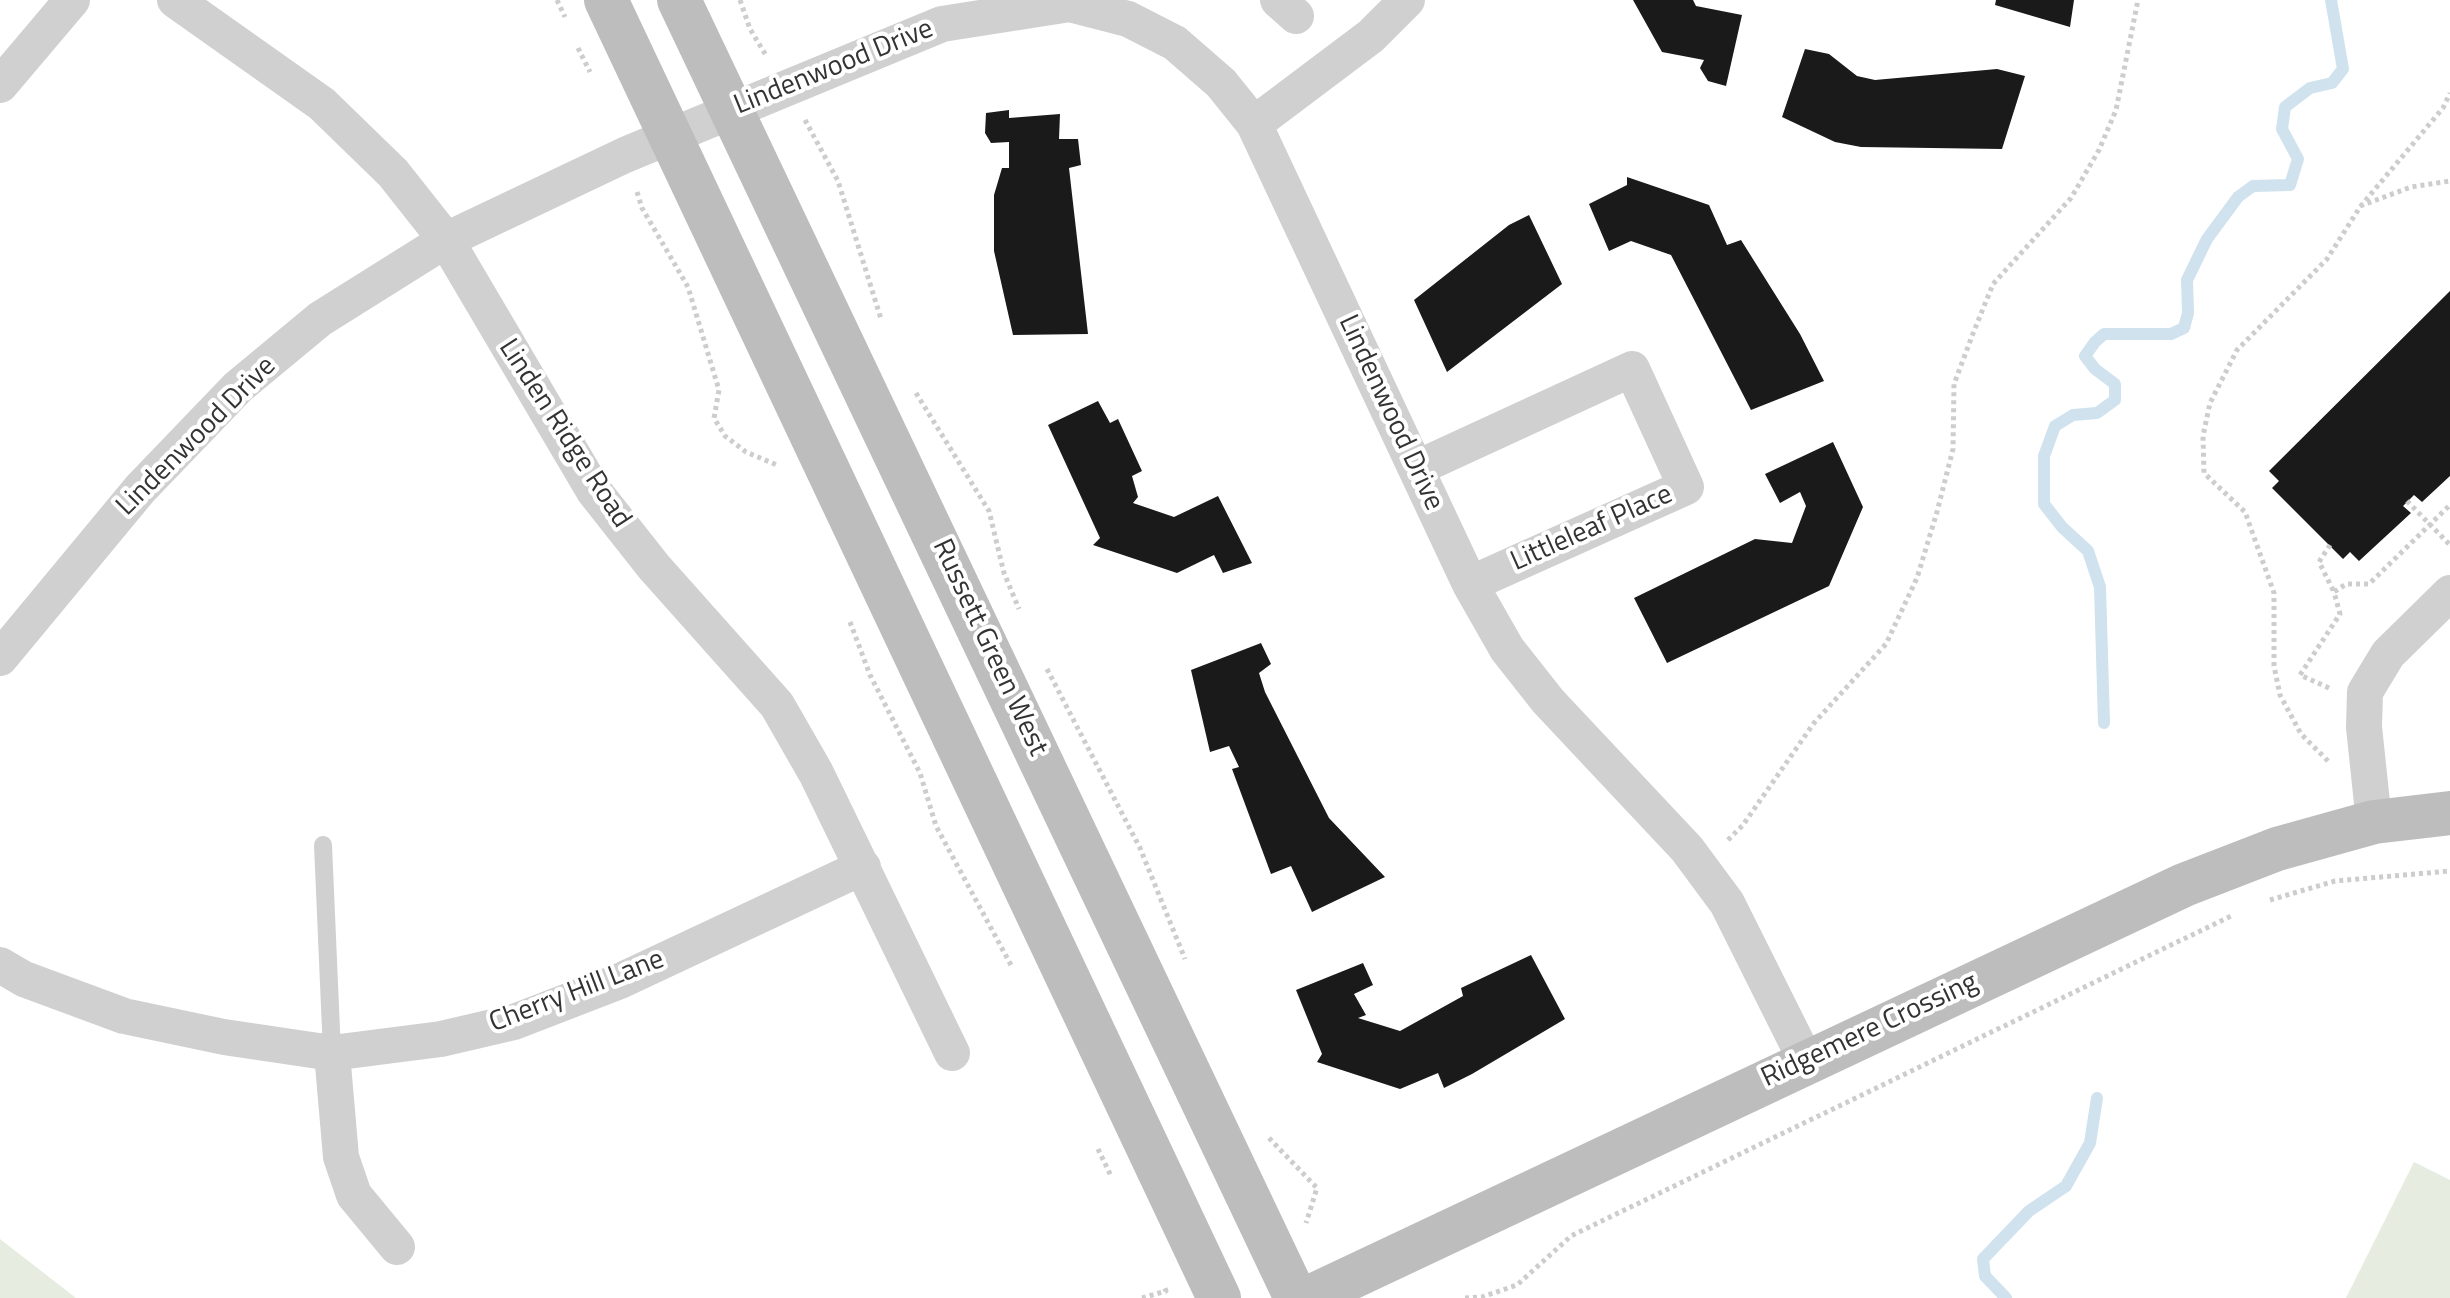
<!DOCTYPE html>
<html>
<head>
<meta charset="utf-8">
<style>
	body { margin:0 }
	canvas { display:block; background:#fff }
</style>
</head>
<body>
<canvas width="2450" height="1298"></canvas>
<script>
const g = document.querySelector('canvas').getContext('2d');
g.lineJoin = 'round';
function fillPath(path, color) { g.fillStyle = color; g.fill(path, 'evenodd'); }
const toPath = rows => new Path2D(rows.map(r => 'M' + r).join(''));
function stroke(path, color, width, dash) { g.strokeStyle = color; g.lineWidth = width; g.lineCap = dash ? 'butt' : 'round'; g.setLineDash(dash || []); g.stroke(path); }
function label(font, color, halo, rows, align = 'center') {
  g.font = font + ' "Titillium Web",sans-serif'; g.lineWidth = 8; g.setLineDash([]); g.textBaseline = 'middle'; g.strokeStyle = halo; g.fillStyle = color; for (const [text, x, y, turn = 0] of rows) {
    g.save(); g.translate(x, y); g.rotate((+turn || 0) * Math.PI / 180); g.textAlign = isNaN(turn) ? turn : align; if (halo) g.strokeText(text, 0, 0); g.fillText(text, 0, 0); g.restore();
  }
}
fillPath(toPath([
	[2414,1162,2450,1180,2450,1298,2346,1298],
	[0,1239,76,1298,0,1298]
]), '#e6ecdf');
stroke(toPath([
	[2104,723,2100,587,2088,551,2062,527,2044,504,2044,456,2055,426,2073,415,2097,413,2115,400,2115,384,2095,369,2085,356,2095,342,2104,334,2171,334,2184,328,2188,313,2187,280,2207,239,2238,197,2253,186,2290,185,2298,159,2282,129,2285,107,2310,88,2332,83,2343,69,2331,0],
	[2006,1298,1985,1276,1983,1259,2029,1211,2066,1186,2090,1143,2097,1098]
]), '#cfe2ee', 12);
fillPath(toPath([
	[1633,0,1693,0,1696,6,1742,15,1726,86,1708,81,1700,68,1704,60,1662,52],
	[1996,0,2074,0,2070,27,1995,5],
	[1805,49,1829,54,1857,76,1875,80,1997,69,2025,76,2002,149,1861,147,1835,142,1782,117],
	[1009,110,1009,118,1060,114,1059,139,1078,139,1081,165,1069,168,1088,334,1013,335,994,251,994,195,1002,168,1009,168,1009,142,991,143,985,133,986,113],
	[1627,177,1709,205,1727,245,1741,240,1800,334,1824,381,1751,410,1671,255,1631,241,1609,251,1589,204,1627,185],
	[1529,215,1562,284,1447,372,1414,300,1509,225],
	[2450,291,2450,476,2422,502,2414,495,2403,506,2411,513,2359,561,2350,552,2343,559,2272,488,2279,481,2269,471],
	[1098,401,1110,423,1118,419,1142,471,1132,476,1138,497,1133,503,1174,517,1218,496,1252,563,1223,573,1214,555,1177,573,1093,545,1100,538,1048,425],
	[1833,442,1863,507,1829,586,1667,663,1634,598,1755,539,1792,543,1806,506,1800,492,1780,503,1765,474],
	[1261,643,1271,664,1259,673,1265,692,1329,818,1385,877,1312,912,1291,866,1271,874,1232,769,1239,767,1229,746,1210,752,1191,670],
	[1531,955,1565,1019,1472,1074,1444,1088,1438,1073,1400,1089,1317,1062,1322,1054,1296,990,1363,963,1373,985,1354,994,1366,1015,1358,1018,1400,1031,1463,996,1461,988]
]), '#1a1a1a');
stroke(toPath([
	[557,0,565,17],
	[740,0,750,29,767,57],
	[578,48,590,72],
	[805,120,838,181,881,319],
	[637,192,642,208,688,287,719,390,714,418,725,436,746,452,777,465],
	[2360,206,2411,187,2450,181],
	[916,393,989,511,1004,573,1019,609],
	[2407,501,2450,545],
	[2330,545,2319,562,2334,592],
	[850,622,870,675,920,773,936,826,1012,967],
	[1047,669,1140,848,1185,959],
	[2329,688,2300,675,2340,614,2334,592,2346,584,2369,584,2450,505],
	[2328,761,2301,734,2280,695,2274,666,2274,593,2245,512,2204,473,2203,436,2210,403,2237,350,2327,259,2360,207,2443,108,2450,93],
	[1728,840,1743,825,1814,723,1886,644,1917,578,1937,512,1953,449,1954,384,1972,336,1993,284,2071,198,2099,150,2116,110,2138,0],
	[2270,900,2335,881,2450,871],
	[1269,1138,1317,1188,1306,1223],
	[1098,1149,1111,1176],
	[1142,1298,1166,1291,1164,1286],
	[1465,1298,1482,1297,1517,1285,1571,1236,2231,916]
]), '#cdcdcd', 5, [4, 4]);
stroke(toPath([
	[323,845,332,1053]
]), '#d0d0d0', 18);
stroke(toPath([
	[175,0,322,104,393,173,446,240,594,491,654,567,777,705,816,773,952,1053],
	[1278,0,1296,16],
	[0,85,72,0],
	[1254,124,1371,36,1407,0],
	[1417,468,1632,369,1686,487,1470,584],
	[0,658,140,489,238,387,320,319,446,240,625,155,942,24,1070,4,1128,19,1175,43,1221,83,1254,124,1470,584,1507,649,1548,701,1687,849,1727,903,1806,1061],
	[2374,822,2364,727,2365,692,2388,654,2450,593],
	[0,965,24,979,124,1016,224,1037,332,1053,441,1039,514,1022,620,981,863,867],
	[332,1053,341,1157,354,1195,397,1247]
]), '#d0d0d0', 36);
stroke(toPath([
	[606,0,1219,1298],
	[679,0,1296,1298],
	[1308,1298,2184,885,2277,849,2374,822,2450,813]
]), '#bdbdbd', 44);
label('28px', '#333', '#fff', [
	["Lindenwood Drive",834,68,-22],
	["Lindenwood Drive",1390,413,65],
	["Linden Ridge Road",564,434,57],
	["Lindenwood Drive",197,437,-45],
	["Littleleaf Place",1592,529,-24],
	["Russett Green West",989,648,65],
	["Cherry Hill Lane",577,992,-21],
	["Ridgemere Crossing",1870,1031,-25]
]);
</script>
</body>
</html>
